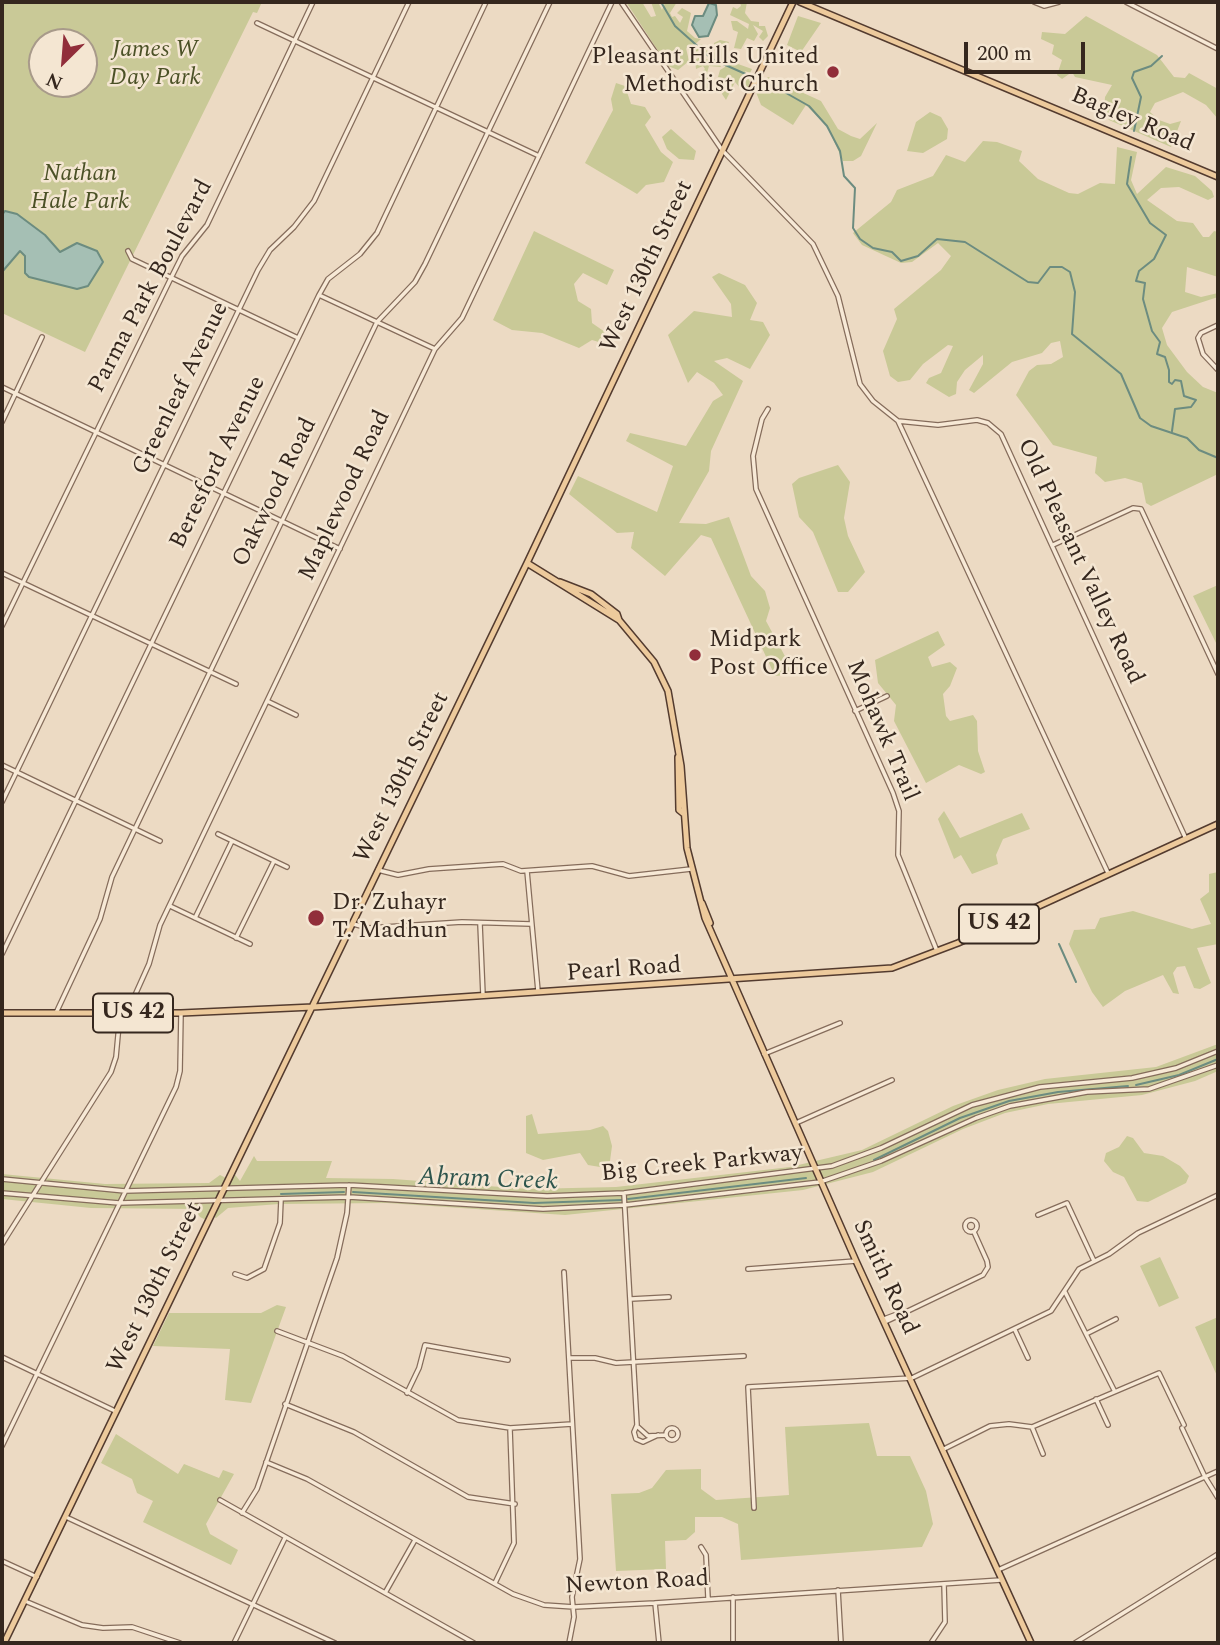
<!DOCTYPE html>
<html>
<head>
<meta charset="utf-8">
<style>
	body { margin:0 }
	#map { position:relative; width:1220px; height:1645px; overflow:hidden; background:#ecdac3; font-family:Spectral,serif }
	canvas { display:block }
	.frame { position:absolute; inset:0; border:4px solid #35271e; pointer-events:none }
	.north { position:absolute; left:28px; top:28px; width:70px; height:70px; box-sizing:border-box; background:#f4e6d2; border:2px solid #a89a8a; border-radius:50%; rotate:205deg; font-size:19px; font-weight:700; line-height:28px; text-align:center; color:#35271e }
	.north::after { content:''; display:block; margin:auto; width:24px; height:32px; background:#912e3a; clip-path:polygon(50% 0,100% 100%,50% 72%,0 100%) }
	.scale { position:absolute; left:964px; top:42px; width:121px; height:32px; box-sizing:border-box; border:4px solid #35271e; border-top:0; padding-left:9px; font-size:21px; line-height:24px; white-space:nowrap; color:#35271e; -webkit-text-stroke:5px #f4e6d2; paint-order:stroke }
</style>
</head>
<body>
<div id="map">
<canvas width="1220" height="1645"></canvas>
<div class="frame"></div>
<div class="north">N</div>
<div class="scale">200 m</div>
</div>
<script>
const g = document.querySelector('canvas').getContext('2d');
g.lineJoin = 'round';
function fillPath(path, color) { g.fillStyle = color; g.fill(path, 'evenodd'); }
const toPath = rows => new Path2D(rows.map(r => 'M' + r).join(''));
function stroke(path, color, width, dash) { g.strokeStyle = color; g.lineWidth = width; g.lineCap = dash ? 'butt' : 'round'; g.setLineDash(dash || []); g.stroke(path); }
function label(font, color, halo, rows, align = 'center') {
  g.font = font + ' Spectral,serif'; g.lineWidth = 5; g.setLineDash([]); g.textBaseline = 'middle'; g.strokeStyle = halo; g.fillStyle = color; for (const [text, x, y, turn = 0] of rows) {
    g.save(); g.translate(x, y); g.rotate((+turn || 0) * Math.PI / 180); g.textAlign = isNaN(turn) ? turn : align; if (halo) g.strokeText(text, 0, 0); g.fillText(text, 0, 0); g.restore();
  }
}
fillPath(toPath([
	[2,2,262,2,257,13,253,12,85,352,2,313],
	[42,42,84,42,84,84,42,84],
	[626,2,642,2,651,17,656,16,651,2,658,2,662,10,665,3,661,2,677,2,670,13,672,17,675,16,680,23,683,17,677,13,682,8,691,13,687,31,695,38,701,39,692,47,702,44,707,51,713,50,715,53,714,43,720,40,729,42,722,54,724,57,728,54,731,60,736,59,738,64,752,69,750,73,745,71,750,82,748,88,741,89,735,82,726,100,722,94,728,81,718,77,720,70,725,67,725,59,719,62,721,67,709,66,707,73,711,75,714,85,708,91,701,86,699,75,705,69,703,66,696,69,695,60,702,56,703,60,709,59,713,63,717,61,699,49,696,54,686,48,689,61,678,70,668,66],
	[740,2,747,2,745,13,751,21,759,22,759,26,765,26,768,36,763,41,759,37,763,31,753,25,758,34,754,41,747,38,741,49,734,48,738,32,733,30,731,21,737,21,748,29,749,24,730,15,733,7,737,9,741,6],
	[798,16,821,23,801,52,787,45],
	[1086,16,1157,55,1174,77,1185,78,1189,73,1218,89,1218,119,1206,105,1183,92,1155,103,1150,112,1159,120,1170,124,1181,121,1171,147,1109,120,1104,112,1105,97,1112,85,1075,77,1072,72,1062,79,1057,75,1062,60,1052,54,1054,45,1041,39,1042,32,1065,34],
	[768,77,821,101,838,129,851,136,860,139,877,123,861,156,853,161,843,161,827,126,806,105,793,125,761,105,756,92],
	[616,83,625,86,631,104,645,107,651,117,645,125,661,152,673,162,664,182,646,185,637,194,585,163,613,110,611,99],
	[930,112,941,117,948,129,947,139,923,153,907,151,916,122],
	[671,129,696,151,694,160,679,159,667,149,662,137],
	[983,141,997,142,1022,151,1019,161,1038,179,1069,193,1078,194,1100,183,1115,184,1117,147,1137,152,1131,180,1137,194,1166,167,1195,176,1212,191,1214,197,1208,200,1179,187,1161,188,1147,200,1177,221,1193,223,1203,237,1209,237,1214,231,1218,232,1218,277,1187,267,1185,292,1201,297,1218,293,1218,297,1172,312,1162,328,1167,345,1187,372,1203,387,1218,393,1218,474,1151,506,1146,503,1142,483,1125,478,1105,482,1095,473,1097,457,1053,445,1016,395,1029,371,1037,365,1051,364,1063,357,1060,341,1051,343,1042,353,1012,362,974,393,969,390,983,364,983,355,965,370,957,382,956,394,949,397,926,383,929,378,941,373,953,346,948,345,923,364,910,380,898,382,890,376,883,351,897,319,894,309,941,270,951,256,938,243,912,262,901,263,862,245,853,233,891,202,897,190,933,176,946,155,965,162],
	[534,231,614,270,607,285,583,273,574,284,578,301,591,309,592,323,605,332,602,343,592,340,579,348,542,333,512,330,493,320],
	[719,273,745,285,757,303,750,320,763,322,770,335,750,369,727,358,714,361,743,381,711,451,709,471,679,523,706,524,729,517,751,576,765,591,770,608,766,621,787,660,790,674,785,675,775,676,711,538,701,535,665,576,631,548,634,532,617,533,569,494,578,476,657,512,673,466,626,441,630,433,686,446,713,401,723,395,714,383,697,372,688,383,668,335,694,311,732,317,731,304,712,277],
	[838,465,850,482,844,518,848,536,865,572,848,592,838,592,813,532,799,517,792,484,799,478],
	[1218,585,1218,647,1193,596],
	[938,631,945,645,928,657,932,667,950,662,957,668,950,686,943,694,946,716,950,721,973,715,977,721,978,751,985,772,981,774,959,765,926,783,894,721,896,705,878,683,875,660],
	[944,811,960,838,1022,813,1030,829,1003,839,996,855,998,864,972,874,961,855,954,859,938,819],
	[1218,872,1218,944,1197,948,1211,983,1200,989,1194,988,1185,966,1177,967,1173,973,1179,994,1173,993,1163,975,1125,991,1103,1007,1092,992,1069,944,1074,930,1095,929,1100,918,1133,911,1192,929,1211,924,1200,899,1209,892,1209,874],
	[1218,1044,1218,1071,1195,1081,1142,1095,1048,1104,1005,1113,963,1129,873,1172,803,1190,565,1215,387,1203,279,1204,228,1208,216,1218,211,1215,208,1221,200,1217,195,1209,91,1208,2,1199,2,1174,105,1184,209,1183,220,1175,228,1179,232,1171,240,1181,254,1156,257,1161,332,1161,326,1178,393,1179,528,1189,616,1187,790,1167,862,1150,953,1106,998,1090,1045,1079,1156,1067],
	[532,1114,538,1134,590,1130,603,1126,608,1131,612,1146,610,1161,600,1167,588,1165,580,1153,543,1160,526,1153,526,1116],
	[1127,1136,1133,1138,1144,1153,1163,1156,1180,1166,1189,1176,1186,1183,1148,1202,1137,1201,1124,1177,1113,1172,1104,1161,1106,1153,1119,1147],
	[1160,1257,1179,1298,1159,1307,1140,1266],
	[277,1305,286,1307,251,1403,225,1400,230,1349,153,1346,169,1313,261,1313],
	[1218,1317,1218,1378,1195,1327],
	[869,1423,877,1456,910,1456,926,1491,933,1524,922,1547,741,1560,738,1524,722,1517,695,1517,695,1532,686,1540,665,1541,666,1569,616,1571,611,1494,639,1493,652,1488,666,1470,701,1469,701,1489,716,1500,789,1495,785,1427],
	[116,1434,178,1474,184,1464,219,1478,223,1470,234,1474,206,1524,210,1534,238,1550,231,1565,143,1522,153,1501,137,1493,132,1479,101,1463]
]), '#c9c997');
const water = toPath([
	[709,3,716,5,717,15,708,36,699,37,692,25,695,16,703,16,709,3],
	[5,211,17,214,45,235,60,252,77,243,97,251,103,262,88,286,77,289,29,277,25,273,25,256,20,251,2,272,2,215,5,211]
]);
fillPath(water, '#a5bfb4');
stroke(water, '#6c8c80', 2);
stroke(toPath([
	[661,2,675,26,712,59,779,89,809,106,827,126,840,151,844,176,855,188,853,228,860,239,873,248,892,252,901,261,918,256,937,239,965,242,1028,282,1038,283,1050,267,1062,267,1070,272,1075,292,1072,334,1121,374,1140,418,1151,426,1187,438,1199,450,1218,458],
	[1134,131,1141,97,1132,78,1134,72,1151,66,1162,56],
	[1131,157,1127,184,1150,223,1166,235,1154,259,1139,271,1136,281,1145,283,1143,299,1152,331,1160,342,1157,354,1165,357,1169,370,1169,382,1172,384,1175,380,1181,381,1184,396,1196,400,1191,407,1175,409,1172,431],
	[1059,944,1076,982],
	[1136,1085,1179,1075,1218,1059],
	[874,1160,960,1118,1009,1101,1058,1092,1128,1086],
	[353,1192,534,1203,622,1200],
	[281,1194,344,1192],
	[628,1199,806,1178]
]), '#6c8c80', 2);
const minor = toPath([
	[621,2,722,150,813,244,838,296,860,384,873,401,898,421,938,425,977,420,988,423,1001,434,1186,839],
	[1034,2,1044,6,1059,2],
	[1126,2,1218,49],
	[257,23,539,156],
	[128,251,132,259,298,338],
	[319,295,435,349],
	[1218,325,1201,333,1198,338,1203,354,1218,370],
	[2,387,340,549],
	[768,409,762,419,753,456,756,489,893,793,899,811,898,855,937,951],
	[898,421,1108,873],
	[2,422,42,337],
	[1053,545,1133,508,1141,509,1218,674],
	[2,573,236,684],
	[2,626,171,278,182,256,207,225,313,2],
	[267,701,296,715],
	[855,711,887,696],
	[2,765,160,841],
	[2,802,258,270,270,250,294,227,314,201,409,2],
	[218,834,287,867],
	[378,870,398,875,429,869,503,864,521,871,592,866,629,876,691,869],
	[527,871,538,991],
	[170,906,250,944],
	[195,918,232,841],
	[353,924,369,928,462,922,531,924],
	[480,924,483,995],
	[236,938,274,861],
	[2,954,319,295,328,279,360,254,377,233,486,2],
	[56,1013,100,919,112,877,377,322,415,282,425,264,550,2],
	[127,1013,149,964,160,925,435,349,462,318,612,2],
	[764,1054,840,1023],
	[796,1123,892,1080],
	[2,1179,125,1191,349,1185,547,1196,624,1193,832,1166,881,1148,972,1105,1040,1087,1132,1078,1176,1068,1218,1051],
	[2,1193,119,1203,349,1197,543,1209,625,1205,820,1182,881,1161,976,1118,1010,1106,1087,1092,1149,1089,1218,1065],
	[624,1194,637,1425,634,1432,636,1439,643,1442,658,1435],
	[1038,1215,1067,1203,1094,1261],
	'965 1226a6 6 0 1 1 12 0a6 6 0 1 1-12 0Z',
	[2,1244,111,1072,116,1057,120,1014],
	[748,1269,856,1261],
	[564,1272,580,1559,572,1597,574,1617,569,1643],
	[235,1274,247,1278,264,1269,280,1223,281,1200],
	[1065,1292,1114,1390],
	[631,1299,669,1297],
	[884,1319,900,1313],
	[885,1322,983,1275,988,1267,987,1261,974,1232],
	[1015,1330,1028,1358],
	[277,1331,343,1356,458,1420,510,1428,572,1424],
	[1088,1333,1116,1319],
	[2,1357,115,1411],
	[570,1358,595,1358,616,1363,744,1356],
	[407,1393,419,1368,425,1345,508,1360],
	[1096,1399,1108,1425],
	[285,1404,354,1432,468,1497,515,1504],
	[638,1427,648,1436,666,1435],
	[1032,1427,1043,1454],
	'666 1434a6 6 0 1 1 12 0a6 6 0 1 1-12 0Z',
	[1182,1428,1205,1477,1218,1498],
	[2,1446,176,1087,180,1071,181,1013],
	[944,1449,990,1426,1009,1424,1032,1427,1159,1373,1184,1425],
	[266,1462,307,1479,513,1594,544,1605,574,1607,655,1603,1001,1580],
	[220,1500,474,1643],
	[754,1508,748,1387,912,1378,1051,1311,1079,1269,1109,1254,1138,1233,1218,1195],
	[242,1513,257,1489,337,1258,347,1213,349,1185],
	[66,1517,335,1643],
	[701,1547,706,1555,708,1598],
	[2,1561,37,1577],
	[998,1570,1218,1471],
	[495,1583,514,1543,510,1429],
	[838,1590,841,1643],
	[385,1593,415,1540],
	[733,1597,733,1643],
	[25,1601,82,1625,103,1628,132,1627,180,1643],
	[655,1603,659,1643],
	[234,1643,285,1538],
	[931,1643,945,1622,944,1584],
	[1075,1643,1218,1554]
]);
const major = toPath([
	[800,2,1218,177],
	[527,563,619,620,654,662,668,691,681,766,687,848,705,918,856,1261,1031,1643],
	[560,582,591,594,617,614,619,620],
	[678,757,679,810,684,814],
	[702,903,710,923],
	[2,1013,181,1013,313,1007,892,968,958,943,1218,824],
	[4,1643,527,563,793,2]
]);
stroke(minor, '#856c5b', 6);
stroke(major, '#533b2f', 8);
stroke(minor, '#f7e9d6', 3.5);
stroke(major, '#edca9c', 5);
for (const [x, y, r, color] of [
	[833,72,7,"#912e3a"],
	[695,655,7,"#912e3a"],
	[316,918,9,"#912e3a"]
]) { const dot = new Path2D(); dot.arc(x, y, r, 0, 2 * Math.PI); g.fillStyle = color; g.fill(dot); stroke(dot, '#f4e6d2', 2.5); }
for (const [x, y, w] of [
	[999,924,80],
	[133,1013,80]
]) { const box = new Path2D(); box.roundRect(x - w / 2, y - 19.5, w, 39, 5); g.fillStyle = '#f4e6d2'; g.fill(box); stroke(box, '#35271e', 2); }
label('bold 23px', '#35271e', null, [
	["US 42",999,924],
	["US 42",133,1013]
]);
label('italic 24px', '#4b5126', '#f4e6d2', [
	["James W",155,51],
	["Day Park",155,79],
	["Nathan",80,175],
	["Hale Park",80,203]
]);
label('24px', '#35271e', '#f4e6d2', [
	["Pleasant Hills United",819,58,"right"],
	["Methodist Church",819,86,"right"],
	["Midpark",709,641],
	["Post Office",709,669],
	["Dr. Zuhayr",332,904],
	["T. Madhun",332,932]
], 'left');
label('24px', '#35271e', '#f4e6d2', [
	["Bagley Road",1132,121,23],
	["West 130th Street",648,267,-65],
	["Parma Park Boulevard",152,287,-62],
	["Greenleaf Avenue",182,389,-64],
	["Beresford Avenue",219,463,-64],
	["Oakwood Road",276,493,-64],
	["Maplewood Road",346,496,-65],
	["Old Pleasant Valley Road",1079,562,65],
	["Mohawk Trail",881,731,67],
	["West 130th Street",403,778,-64],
	["Pearl Road",624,971,-4],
	["Big Creek Parkway",702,1165,-6],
	["Smith Road",884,1278,65],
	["West 130th Street",156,1288,-64],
	["Newton Road",637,1584,-3]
]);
label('italic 26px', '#2e554d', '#f4e6d2', [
	["Abram Creek",488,1181,2]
]);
</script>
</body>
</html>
